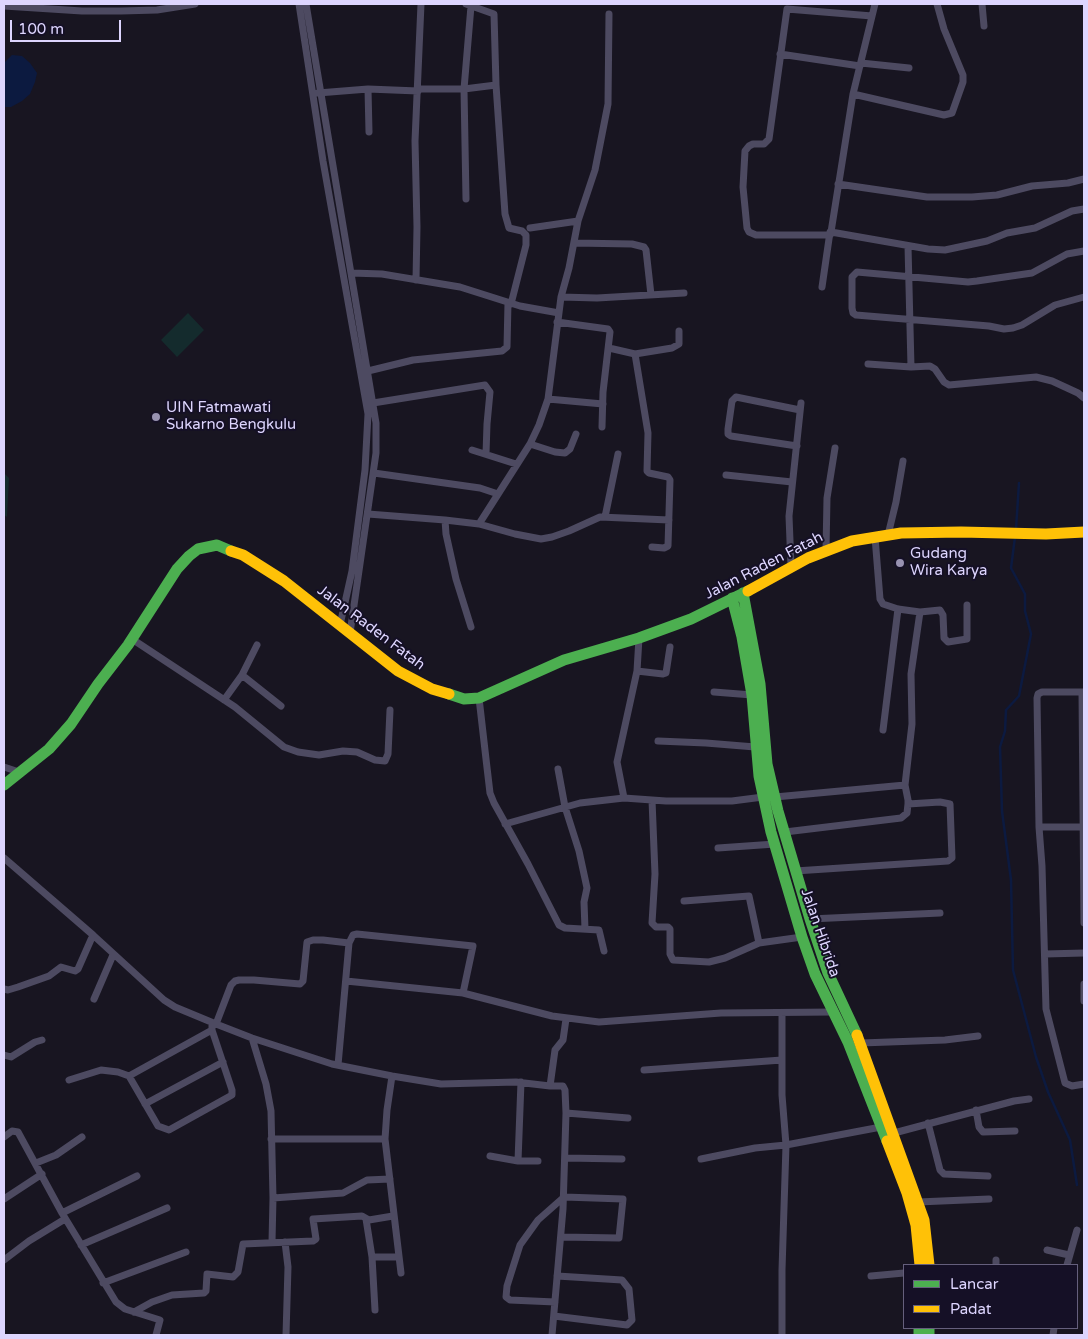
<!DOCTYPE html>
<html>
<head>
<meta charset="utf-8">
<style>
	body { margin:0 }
	#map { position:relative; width:1088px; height:1339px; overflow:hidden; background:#181521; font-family:"Varela Round",sans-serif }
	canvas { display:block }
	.frame { position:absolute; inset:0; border:5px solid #ddd5fe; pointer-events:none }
	.legend { position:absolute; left:903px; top:1264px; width:175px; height:65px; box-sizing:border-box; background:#151026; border:1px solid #655f7c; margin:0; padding:6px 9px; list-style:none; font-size:15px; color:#ddd5fe }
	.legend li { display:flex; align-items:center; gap:10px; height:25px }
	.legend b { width:25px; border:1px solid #655f7c }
	.scale { position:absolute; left:10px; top:20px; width:111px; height:22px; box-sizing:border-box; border:2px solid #ddd5fe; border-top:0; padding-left:6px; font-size:15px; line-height:18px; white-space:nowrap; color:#ddd5fe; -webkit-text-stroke:4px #151026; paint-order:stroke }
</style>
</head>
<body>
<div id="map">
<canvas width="1088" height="1339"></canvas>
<div class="frame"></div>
<ul class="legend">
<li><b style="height:6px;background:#4caf50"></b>Lancar</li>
<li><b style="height:6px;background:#ffc107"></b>Padat</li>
</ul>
<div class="scale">100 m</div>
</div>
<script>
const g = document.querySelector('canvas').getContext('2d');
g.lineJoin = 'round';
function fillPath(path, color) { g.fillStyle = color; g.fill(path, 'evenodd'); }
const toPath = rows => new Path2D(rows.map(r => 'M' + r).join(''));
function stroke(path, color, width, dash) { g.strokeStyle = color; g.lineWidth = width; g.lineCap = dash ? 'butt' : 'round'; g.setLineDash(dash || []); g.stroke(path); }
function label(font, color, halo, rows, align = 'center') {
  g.font = font + ' "Varela Round",sans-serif'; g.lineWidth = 4; g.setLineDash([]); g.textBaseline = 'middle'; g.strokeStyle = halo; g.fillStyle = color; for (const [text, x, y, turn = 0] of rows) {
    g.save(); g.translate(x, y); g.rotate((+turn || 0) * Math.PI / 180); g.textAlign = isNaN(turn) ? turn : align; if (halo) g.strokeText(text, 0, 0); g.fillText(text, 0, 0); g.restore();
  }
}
fillPath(toPath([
	[188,313,204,330,177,357,161,340],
	[4,473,9,478,7,517,4,515]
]), '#142b2d');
fillPath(toPath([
	[12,55,22,56,30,63,37,73,35,82,30,94,22,101,11,107,4,107,4,63]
]), '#0c1a40');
stroke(toPath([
	[1016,529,1019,483],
	[1015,537,1011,568,1025,594,1025,611,1031,634,1019,696,1006,710,1005,731,1000,747,1002,811,1011,880,1013,970,1036,1057,1048,1092,1070,1140,1077,1185]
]), '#0c1a40', 2.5);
stroke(toPath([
	[299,4,323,161,368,414,365,470,352,571,340,625],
	[306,4,376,423,376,453,350,633],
	[466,4,494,14,496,85,505,214,509,228,522,231,526,235,526,245,511,304],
	[875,4,853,94,831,232,928,249,945,250,987,241,1007,233,1035,228,1072,211,1084,209],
	[982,4,984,26],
	[4,6,82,11,121,11,157,10,195,4],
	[780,54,860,66],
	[861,63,909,68],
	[368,89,369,132],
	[418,89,464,89,496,85],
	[318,93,368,89,418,91],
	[853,94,944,115,952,113,963,82,963,75,944,29,937,4],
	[838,184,927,197,972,197,997,195,1032,186,1068,183,1084,179],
	[466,199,464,89,471,6],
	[530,228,578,221],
	[830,235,756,235,749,232,747,228,743,187,745,151,749,146,753,144,764,144,769,139,787,9,872,16],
	[574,243,632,244,644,247,646,250,651,295],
	[908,246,911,367],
	[1084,251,1067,254,1032,273,977,281,968,282,857,272,852,277,852,308,853,313,856,315,989,326,1004,329,1013,328,1022,325,1055,305,1084,297],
	[351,273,382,274,460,287,520,306,559,313],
	[416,280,417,227,415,141,421,4],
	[822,287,830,232],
	[561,297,597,298,684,293],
	[557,322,608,329,610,332,603,392,602,427],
	[609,348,635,354,672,348,679,344,679,331],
	[635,354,648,433,647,471,649,473,668,477,670,480,668,546,664,548,652,547],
	[868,364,911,367,930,366,935,369,944,382,949,385,1036,377,1052,381,1078,393,1084,398],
	[368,371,413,360,502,351,507,347,508,303],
	[548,399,603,404],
	[373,403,485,385,490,392,487,424,486,454],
	[530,444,555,452,565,453,570,449,576,434],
	[797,446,731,436,728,434,728,429,732,401,736,397,800,410],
	[472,450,516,464],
	[374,473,480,488,498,494],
	[726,475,792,482],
	[368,514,445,520,446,534,456,579,471,627],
	[605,517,618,454],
	[445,520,479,524,530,444,539,425,548,399,561,297,569,268,578,221,595,170,608,104,609,14],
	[479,524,515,534,541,539,552,537,569,531,600,517,669,520],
	[888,535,896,502,903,461],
	[875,537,880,599,883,604,898,609,920,612,940,610,943,615,944,638,948,642,967,639,967,605],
	[826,550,827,498,835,448],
	[791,566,789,516,801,403],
	[132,639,235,707,284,747,298,752,319,755,343,751,357,752,375,760,385,761,388,754,390,710],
	[637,671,663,674,666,673,670,647],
	[242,675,257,645],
	[714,692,752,695],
	[1082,692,1084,923],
	[1084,692,1042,692,1038,694,1037,698,1039,827,1042,866,1046,1009,1065,1083,1072,1086,1084,1084],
	[479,698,486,759,490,793,494,803,528,864,559,925,565,928,599,930,604,951],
	[224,700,242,675,281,706],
	[883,730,898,609],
	[658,741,706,743,755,747],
	[4,767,19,772],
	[558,769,565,807,579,851,587,888,584,902,585,929],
	[624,798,617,762,637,671,639,638],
	[652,800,655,874,652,923,656,927,668,927,670,929,670,954,673,960,709,962,725,958,759,943,802,937],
	[505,824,580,803,624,798,666,801,732,801,763,797,775,797,905,785],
	[1039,827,1084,827],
	[785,832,901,818,907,813,908,804],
	[718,848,775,844],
	[4,858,93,935,164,1000,175,1007,216,1024,252,1038,332,1064,392,1076,441,1084,516,1082,550,1086,563,1086,565,1090,566,1113,563,1209,552,1335],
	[795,871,948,861,952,858,950,804,940,802,908,804,908,800,905,785,912,724,911,674,920,612],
	[684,901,749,896,759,943],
	[810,919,940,913],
	[1045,954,1084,953],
	[346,981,463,993,552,1016,599,1022,721,1013,834,1012],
	[1084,984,1084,1001],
	[4,989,8,990,18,987,49,976,61,967,75,971,78,969,93,935],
	[94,999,113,955],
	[216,1024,231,985,235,981,239,980,254,980,300,984,303,981,307,942,313,940,323,940,349,943],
	[252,1038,266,1084,271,1111,273,1198,272,1242],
	[861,1043,945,1040,978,1036],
	[4,1055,11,1057,35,1042,42,1040],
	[338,1065,349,943,353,935,357,934,473,946,463,993],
	[644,1070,782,1060],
	[129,1076,212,1030],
	[392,1076,387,1110,385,1139,401,1273],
	[69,1080,101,1070,118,1072,129,1076,158,1126,169,1130,232,1095,232,1090,212,1030,212,1023],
	[550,1086,555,1050,563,1040,566,1019],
	[145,1104,223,1062],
	[976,1110,979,1127,983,1132,1015,1131],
	[566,1113,628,1118],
	[928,1123,940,1170,944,1174,988,1176],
	[894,1133,1014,1101,1029,1099],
	[4,1137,12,1131,18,1132,62,1213],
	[271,1139,385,1139],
	[490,1156,518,1161,538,1161],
	[565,1158,622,1159],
	[701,1159,755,1148,786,1145,881,1127],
	[518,1161,521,1082],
	[36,1163,56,1155,82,1137],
	[137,1176,62,1213,116,1302,125,1309,160,1320,156,1335],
	[273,1198,343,1193,367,1180,390,1179],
	[4,1199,42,1174],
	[918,1202,989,1199],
	[366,1219,372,1257,375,1310],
	[285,1242,288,1267,286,1335],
	[81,1245,167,1208],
	[1047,1250,1069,1255],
	[372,1257,399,1257],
	[4,1260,29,1241,65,1219],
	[996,1260,996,1265],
	[1067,1265,1077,1230],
	[871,1276,904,1273],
	[103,1283,186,1252],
	[555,1302,510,1300,506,1297,507,1286,520,1245,538,1220,564,1197,623,1199,619,1238,561,1237],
	[134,1312,152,1302,172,1295,204,1293,206,1291,207,1274,233,1277,238,1272,243,1244,313,1241,316,1239,313,1219,362,1216,369,1220,393,1216],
	[554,1316,627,1325,632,1320,629,1289,622,1280,557,1276],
	[782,1335,782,1270,786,1145,782,1095,782,1013],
	[1053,1335,1054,1328]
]), '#4d4a61', 7);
stroke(toPath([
	[743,593,760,684,767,764,778,811,810,919,828,973,857,1035],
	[732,598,742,637,752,695,759,776,771,832,802,937,815,974,848,1042,887,1141],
	[449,694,464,699,479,698,564,660,639,638,691,619,748,591],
	[4,785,49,749,71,724,98,684,128,645,177,569,189,556,198,549,217,545,231,551],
	[919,1328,919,1335],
	[929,1328,929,1335]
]), '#4caf50', 11);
stroke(toPath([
	[231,551,243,555,284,581,398,671,432,689,449,694],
	[748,591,808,558,852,541,901,533,961,532,1046,534,1084,532],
	[857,1035,924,1220,929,1265],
	[887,1141,907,1193,916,1225,920,1265]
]), '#ffc107', 11);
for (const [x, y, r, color] of [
	[156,417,5,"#9892b1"],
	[900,563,5,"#9892b1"]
]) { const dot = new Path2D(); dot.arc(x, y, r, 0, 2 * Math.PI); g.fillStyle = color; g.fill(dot); stroke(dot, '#151026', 2); }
label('15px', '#ddd5fe', '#151026', [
	["UIN Fatmawati",166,408],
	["Sukarno Bengkulu",166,425],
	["Gudang",910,554],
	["Wira Karya",910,571]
], 'left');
label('15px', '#ddd5fe', '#151026', [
	["Jalan Raden Fatah",764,566,-27],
	["Jalan Raden Fatah",371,628,37],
	["Jalan Hibrida",820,933,71]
]);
</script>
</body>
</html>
